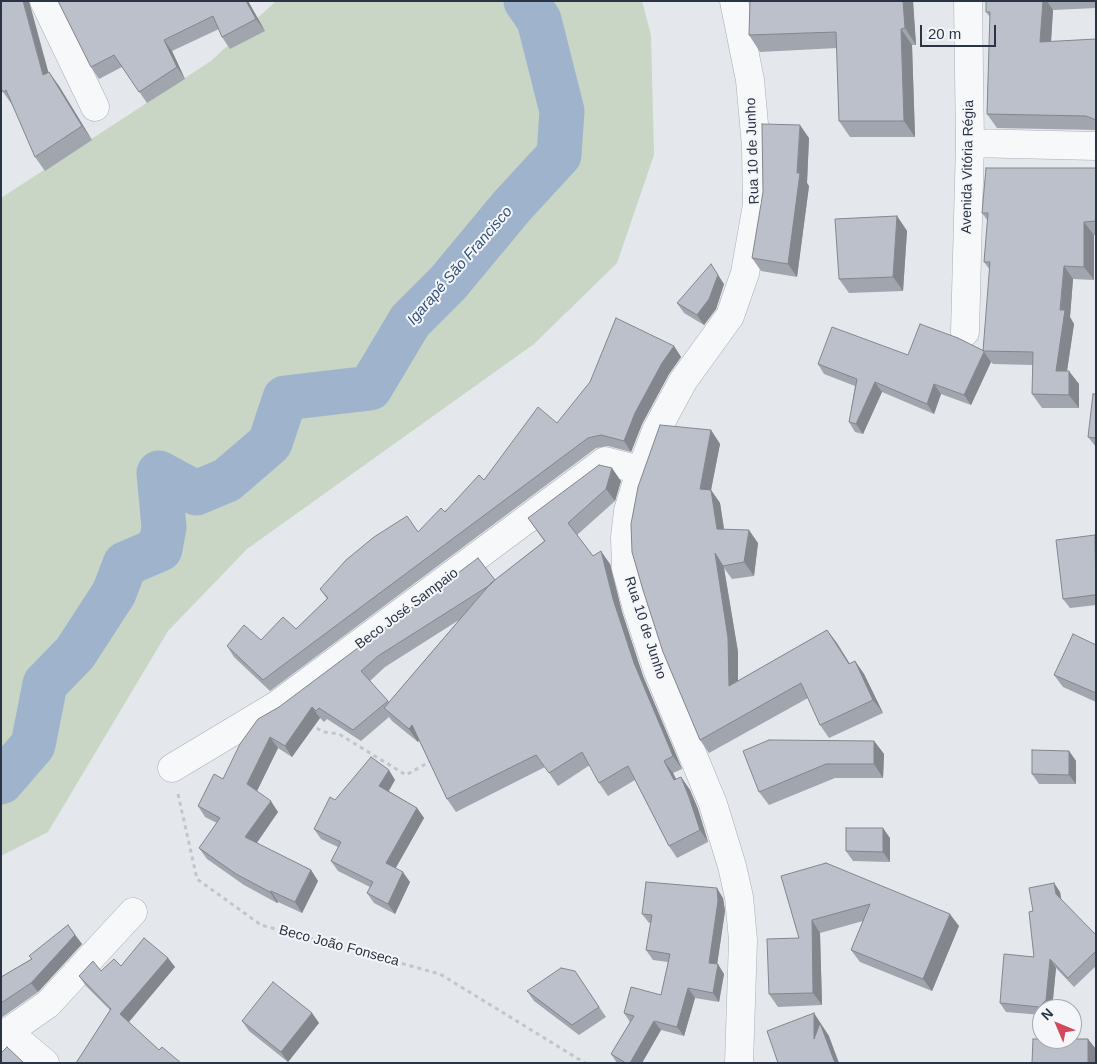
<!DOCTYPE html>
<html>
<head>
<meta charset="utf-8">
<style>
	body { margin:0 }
	#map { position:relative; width:1097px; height:1064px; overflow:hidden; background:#e4e7ec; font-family:Arial,sans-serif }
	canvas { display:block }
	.frame { position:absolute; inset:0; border:2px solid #2b3445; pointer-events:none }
	.north { position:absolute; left:1032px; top:999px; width:50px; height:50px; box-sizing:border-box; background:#f4f6f9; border:1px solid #a4a8b1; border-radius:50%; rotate:315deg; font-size:14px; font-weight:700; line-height:20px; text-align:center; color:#2b3445 }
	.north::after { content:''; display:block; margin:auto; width:18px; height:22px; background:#d1495b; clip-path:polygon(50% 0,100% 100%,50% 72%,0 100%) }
	.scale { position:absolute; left:920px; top:25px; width:76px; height:22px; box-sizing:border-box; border:2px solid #2b3445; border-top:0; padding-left:6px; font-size:15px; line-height:18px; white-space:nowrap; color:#2b3445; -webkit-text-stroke:4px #f4f6f9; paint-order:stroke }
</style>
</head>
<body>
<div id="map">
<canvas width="1097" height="1064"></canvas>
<div class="frame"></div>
<div class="north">N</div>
<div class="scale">20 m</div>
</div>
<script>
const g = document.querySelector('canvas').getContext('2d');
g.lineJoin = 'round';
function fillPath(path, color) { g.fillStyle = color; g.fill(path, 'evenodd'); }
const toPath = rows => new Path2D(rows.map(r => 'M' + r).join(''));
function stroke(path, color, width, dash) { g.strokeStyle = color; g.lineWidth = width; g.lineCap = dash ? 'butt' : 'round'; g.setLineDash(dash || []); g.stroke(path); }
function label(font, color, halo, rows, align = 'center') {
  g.font = font + ' Arial,sans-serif'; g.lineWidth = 4; g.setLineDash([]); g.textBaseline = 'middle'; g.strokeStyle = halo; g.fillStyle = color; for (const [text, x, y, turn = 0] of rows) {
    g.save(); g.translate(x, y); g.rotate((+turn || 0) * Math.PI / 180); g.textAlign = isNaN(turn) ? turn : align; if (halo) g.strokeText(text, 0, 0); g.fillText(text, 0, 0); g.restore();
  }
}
fillPath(toPath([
	[276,1,642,1,651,35,654,155,617,263,534,344,247,549,168,631,48,832,1,856,1,198,211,61]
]), '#c9d6c5');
stroke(toPath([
	[1,782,33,745,45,684,75,653,114,593,125,564,160,549,164,527,159,473,196,493,227,480,270,443,285,398,370,388,410,321,448,283,512,206,559,155,562,111,539,20,526,1]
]), '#9fb4cc', 45);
const minor = toPath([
	[44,1,95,107],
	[734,1,750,80,756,146,757,205,745,273,730,316,683,381,656,431,638,478,628,511,625,537,626,568,637,608,658,671,713,804,732,866,739,897,743,940,739,1063],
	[970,143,1096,146],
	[965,332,970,143,968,1],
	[172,768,277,705,605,461,640,470],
	[8,1032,45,1063],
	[1,1041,8,1032,48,1004,133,912]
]);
stroke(minor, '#a9aeb7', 29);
stroke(toPath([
	[310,724,323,732,339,734,406,775,431,761],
	[178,794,197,879,261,925,440,974,585,1063]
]), '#c2c5cb', 3, [4, 4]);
stroke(minor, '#f7f8fa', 28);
fillPath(toPath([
	[58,1,248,1,265,31,230,49,222,37,219,29,172,51,185,79,147,103,122,67,99,79,91,67],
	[913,1,916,45,912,45,915,137,850,137,839,121,837,48,760,52,749,35],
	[986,1,1096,1,1096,8,1053,10,1051,42,1096,39,1096,130,997,128,987,114,990,17,986,12],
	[48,72,59,86,92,140,45,171,35,157,13,106,3,92],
	[809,138,807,183,809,186,797,277,761,271,752,258],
	[1096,168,1096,235,1094,235,1094,280,1073,279,1070,317,1074,324,1067,371,1079,384,1079,408,1042,408,1032,394,1033,365,993,364,991,362,971,405,941,394,934,414,882,392,863,434,855,432,849,422,855,386,824,374,818,364,908,355,983,350,990,270,984,262,988,221,982,213],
	[897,216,907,231,903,291,849,293,839,279],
	[724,284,716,309,704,325,684,313,677,303],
	[674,346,681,357,669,374,642,424,631,452,608,446,596,448,270,691,234,657,227,646,261,640,296,629,327,599,320,589,418,532,557,423],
	[1096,394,1096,447,1088,437],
	[711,430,720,444,711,490,720,503,724,529,758,543,754,576,732,579,724,568,738,652,738,681,827,630,850,664,855,661,864,674,883,713,829,738,820,725,808,698,709,753,700,740],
	[621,481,615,501,577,535,593,556,610,564,622,612,643,676,682,769,673,773,676,779,681,777,690,790,698,809,708,842,677,858,669,846,635,780,608,796,599,783,590,765,558,786,545,767,456,812,447,799,419,740,418,742,392,721,389,717,361,741,327,719,324,722,320,718,292,757,278,748,257,791,278,812,257,843,311,870,318,881,302,913,278,902,277,903,244,885,207,859,199,848,217,823,205,817,198,806,223,779,279,707,495,580,544,541,528,518],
	[459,620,389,702,370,681,385,667],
	[1096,535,1096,605,1070,608,1063,599],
	[1096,645,1096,702,1063,687,1054,675],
	[874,741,884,754,883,778,835,778,769,805,759,792],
	[1069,751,1076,761,1076,784,1039,784,1032,774],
	[395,780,389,791,417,808,424,818,395,868,410,882,395,914,374,903,367,893,370,887,338,871,331,861,338,847,321,839,314,829,335,800],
	[890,838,890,862,853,861,846,851],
	[781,876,959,926,932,991,860,962,851,950,863,921,820,933,822,1005,778,1007,769,994,799,938],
	[1054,883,1060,892,1061,900,1096,935,1096,966,1074,987,1056,968,1052,1009,1042,1009,1042,1015,1006,1012,1000,1003,1034,957,1033,911],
	[723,898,725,911,717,964,724,974,719,1002,695,998,684,1036,661,1030,642,1063,617,1063,611,1054,630,1022,624,1013,661,995,668,962,653,960,646,950,651,923,649,923,642,914],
	[68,925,82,944,38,992,1,1018,1,977,31,959],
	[168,958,175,967,129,1022,159,1050,181,1063,76,1063,110,1010,86,986,79,976,121,966],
	[575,971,606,1017,579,1035,534,1001,527,991],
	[312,1013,319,1023,288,1062,249,1031,242,1021]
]), '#a1a5ae');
fillPath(toPath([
	[23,1,29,1,53,89,43,75],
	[246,1,248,1,265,31,256,19],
	[903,1,913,1,916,45,905,28],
	[1043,1,1047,1,1053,10,1050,57,1040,42],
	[901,29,912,45,915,137,904,121],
	[164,40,172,51,185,79,177,67],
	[49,72,59,86,92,140,82,126],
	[800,125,809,138,807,183,809,186,797,277,788,264,797,173],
	[897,216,907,231,903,291,893,277],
	[1084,222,1094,235,1094,280,1084,267],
	[711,264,724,284,716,309,704,325,697,315],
	[1064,266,1073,279,1070,317,1074,324,1065,384,1056,371],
	[674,346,681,357,669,374,642,424,631,452,624,441,635,413,662,363],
	[984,352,991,362,971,405,964,395],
	[1069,371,1079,384,1079,408,1069,395],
	[875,382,882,392,863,434,856,424],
	[934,384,941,394,934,414,927,404],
	[711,430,720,444,711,490,720,503,726,542,717,529,700,489],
	[612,468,621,481,615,501,606,489],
	[749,530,758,543,754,576,744,562],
	[601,551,610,564,622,612,643,676,682,769,673,756,634,663,613,599],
	[715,553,724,568,738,652,738,699,729,686],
	[827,630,837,643,858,677,849,664],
	[855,661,864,674,883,713,873,700],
	[312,707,320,718,292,757,285,746],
	[412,725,421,737,418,742,409,729],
	[270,737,278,748,255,795,247,784],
	[874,741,884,754,883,778,874,764],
	[1069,751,1076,761,1076,784,1069,775],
	[664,761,673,773,683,793,674,780],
	[389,770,395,780,386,795,379,786],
	[681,777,690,790,698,809,708,842,700,830],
	[271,801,278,812,253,848,245,837],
	[417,808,424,818,393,873,386,863],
	[883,828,890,838,890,862,883,852],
	[311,870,318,881,302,913,295,902],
	[403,872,410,882,395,914,388,904],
	[1054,883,1060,892,1062,903,1056,894],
	[717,888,723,898,725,911,716,972,709,963],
	[271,891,278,902,277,903,270,892],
	[950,914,959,926,932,991,923,979],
	[812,920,820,933,822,1005,813,993],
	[75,935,82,944,38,992,31,983],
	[168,958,175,967,127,1024,120,1014],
	[1050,959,1056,968,1052,1009,1046,1000],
	[718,964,724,974,719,1002,713,993],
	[688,988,695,998,684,1036,677,1027],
	[312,1013,319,1023,288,1062,281,1052],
	[814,1013,829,1036,839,1063,835,1063,814,1039],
	[654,1021,661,1030,642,1063,630,1063],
	[1088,1039,1096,1049,1096,1063,1088,1063]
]), '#83868d');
const building = toPath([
	[1,1,23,1,43,75,49,72,82,126,35,157,6,90,3,92,1,88,1,1],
	[58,1,246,1,256,19,222,37,213,16,164,40,177,67,139,92,114,55,91,67,58,1],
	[750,1,903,1,905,28,901,29,904,121,839,121,836,32,749,35,750,1],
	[986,1,1043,1,1040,42,1096,39,1096,120,1086,116,987,114,990,12,986,12,986,1],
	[762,124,800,125,797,173,800,173,788,264,752,258,763,192,762,124],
	[986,168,1096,168,1096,221,1084,222,1084,267,1064,266,1060,310,1065,310,1056,371,1069,371,1069,395,1032,394,1033,352,983,351,990,262,984,262,988,213,982,213,986,168],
	[897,216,893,277,839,279,835,219,897,216],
	[711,264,718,275,709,299,697,315,677,303,711,264],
	[616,318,674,346,662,363,635,413,624,441,601,435,588,438,263,680,227,646,244,625,261,640,283,617,296,629,328,598,320,589,346,560,374,537,407,516,418,532,441,508,445,512,479,475,484,480,538,407,557,423,590,382,616,318],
	[920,324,958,338,984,351,984,352,964,395,934,384,927,404,875,382,856,424,849,422,857,379,818,364,832,327,908,355,920,324],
	[1093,394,1096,394,1096,438,1088,437,1093,394],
	[660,425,711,430,700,489,711,490,717,529,749,530,744,562,723,566,715,553,728,638,729,686,827,630,849,664,855,661,873,700,820,725,801,683,700,740,663,652,643,590,632,552,631,524,638,487,660,425],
	[599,465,612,468,606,489,568,523,593,556,601,551,613,599,634,663,673,756,664,761,674,780,681,777,689,797,700,830,669,846,628,766,599,783,582,752,549,773,536,755,447,799,412,725,409,729,384,708,491,583,545,541,528,518,599,465],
	[1095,535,1096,595,1094,595,1063,599,1056,540,1095,535],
	[478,558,495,580,490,585,378,656,361,671,388,701,353,730,319,708,316,711,312,707,285,746,270,737,247,784,271,801,245,837,311,870,295,902,271,891,270,892,236,874,199,848,220,818,198,806,214,774,223,779,240,744,258,719,279,707,478,558],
	[1073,634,1096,645,1096,693,1054,675,1073,634],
	[769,740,874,741,874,764,826,764,759,792,743,751,769,740],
	[1032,750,1069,751,1069,775,1032,774,1032,750],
	[371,757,389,770,379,786,417,808,386,863,403,872,388,904,367,893,373,882,331,861,341,842,314,829,330,797,335,800,371,757],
	[846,828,883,828,883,852,846,851,846,828],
	[826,863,950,914,923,979,851,950,870,904,812,920,813,993,769,994,767,939,799,938,781,876,826,863],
	[646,882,717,888,718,901,709,963,718,964,713,993,688,988,677,1027,654,1021,630,1063,626,1063,611,1054,634,1016,624,1013,631,987,661,995,670,954,646,950,652,915,642,914,646,882],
	[1054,883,1056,894,1096,935,1096,951,1068,978,1050,959,1046,1000,1039,1007,1000,1003,1004,954,1034,957,1029,912,1033,911,1029,888,1054,883],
	[68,925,75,935,31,983,1,1003,1,977,32,959,29,956,68,925],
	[144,938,168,958,120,1014,159,1050,162,1047,181,1063,76,1063,111,1009,79,976,93,961,101,971,114,959,121,966,144,938],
	[561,968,575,971,599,1007,572,1025,527,991,561,968],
	[273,982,312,1013,281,1052,242,1021,273,982],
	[814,1013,814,1039,820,1023,835,1063,778,1063,767,1031,814,1013],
	[1033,1039,1088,1039,1088,1063,1032,1063,1033,1039],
	[7,1047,24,1063,1,1063,1,1053,7,1047]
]);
fillPath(building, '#bbc0ca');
stroke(building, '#83868d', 1);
label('14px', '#2b3445', '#f4f6f9', [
	["Rua 10 de Junho",753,151,-92],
	["Avenida Vitória Régia",968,167,-89],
	["Beco José Sampaio",407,609,-37],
	["Rua 10 de Junho",645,628,72],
	["Beco João Fonseca",339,946,15]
]);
label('italic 15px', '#34527a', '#f4f6f9', [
	["Igarapé São Francisco",460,266,-49]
]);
</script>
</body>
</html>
